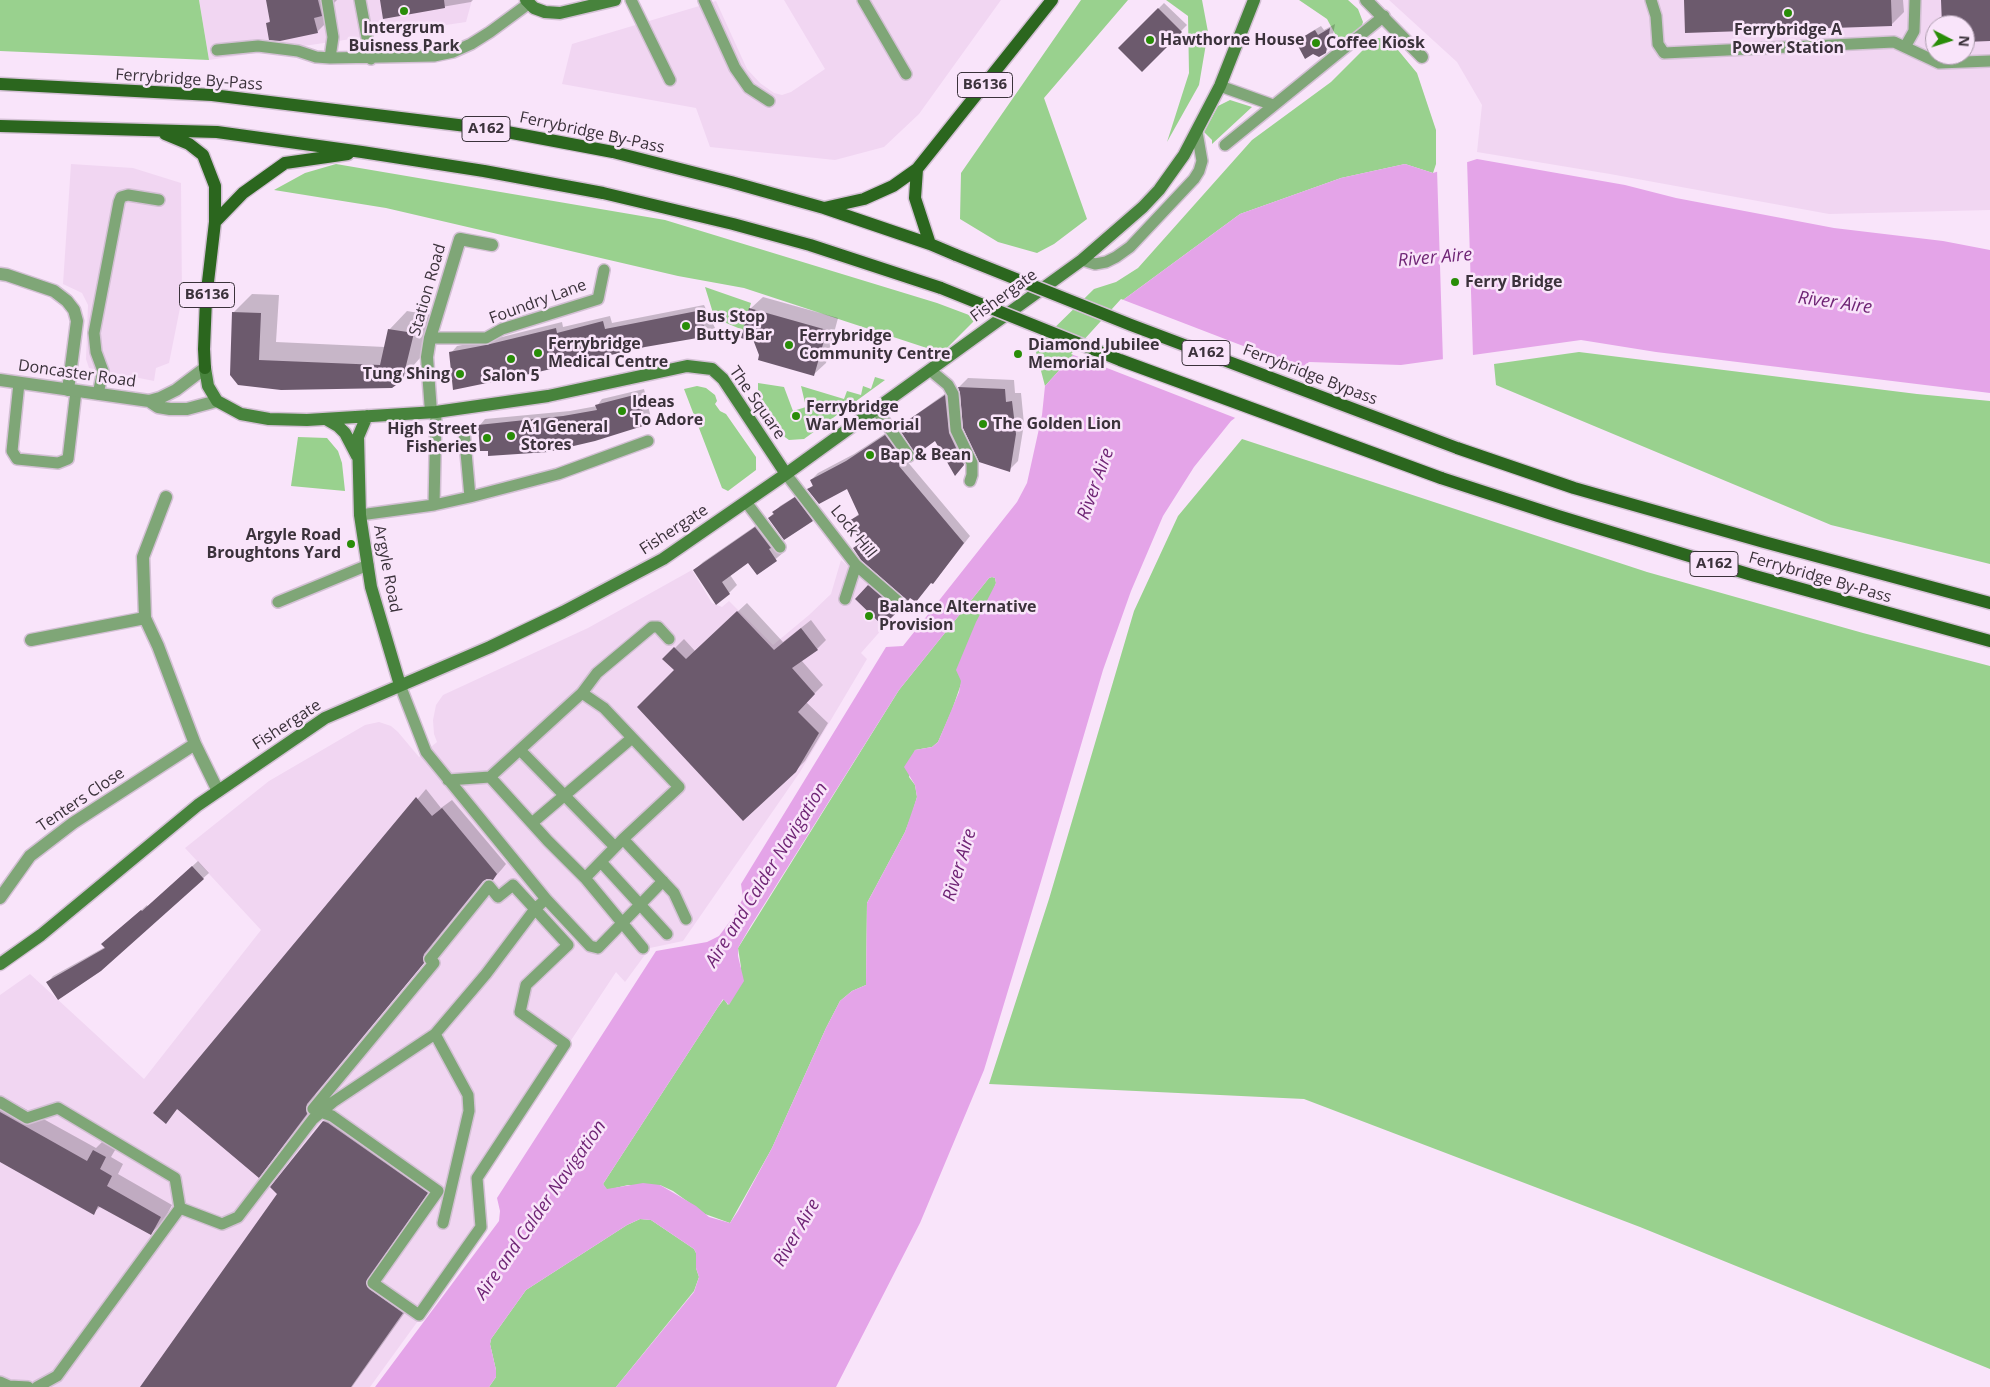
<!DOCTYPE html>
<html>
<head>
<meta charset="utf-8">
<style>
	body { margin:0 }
	#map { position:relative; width:1990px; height:1387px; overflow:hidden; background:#f9e4fa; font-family:"Open Sans",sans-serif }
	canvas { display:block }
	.north { position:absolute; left:1925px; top:15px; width:50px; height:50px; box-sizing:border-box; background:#f9e4fa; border:1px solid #ad9dae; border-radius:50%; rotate:95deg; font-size:14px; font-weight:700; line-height:20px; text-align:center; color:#3b323b }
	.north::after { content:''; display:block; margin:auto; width:18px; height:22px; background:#298d08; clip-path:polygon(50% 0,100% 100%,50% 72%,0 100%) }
</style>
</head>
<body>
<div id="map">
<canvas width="1990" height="1387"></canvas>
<div class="north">N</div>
</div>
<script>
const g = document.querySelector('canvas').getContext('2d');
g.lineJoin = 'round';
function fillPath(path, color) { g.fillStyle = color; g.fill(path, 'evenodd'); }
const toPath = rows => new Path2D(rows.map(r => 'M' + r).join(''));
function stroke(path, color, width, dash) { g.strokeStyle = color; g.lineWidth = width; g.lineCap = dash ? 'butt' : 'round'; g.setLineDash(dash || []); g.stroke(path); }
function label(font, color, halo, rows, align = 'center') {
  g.font = font + ' "Open Sans",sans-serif'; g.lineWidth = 5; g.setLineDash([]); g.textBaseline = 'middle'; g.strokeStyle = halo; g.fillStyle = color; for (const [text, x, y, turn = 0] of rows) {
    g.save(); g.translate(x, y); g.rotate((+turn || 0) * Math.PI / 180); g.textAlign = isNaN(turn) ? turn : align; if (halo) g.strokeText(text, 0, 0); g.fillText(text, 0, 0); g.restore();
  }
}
fillPath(toPath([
	[199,0,472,0,466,22,209,60],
	[784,0,1001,0,919,114,884,147,835,160,710,147,696,108,562,84,572,44,716,1,747,69,760,83,774,93,782,95,791,92,825,69],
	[1389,0,1990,0,1990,210,1829,214,1610,174,1477,152,1482,105,1457,62],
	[1935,25,1965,25,1965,55,1935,55],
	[71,164,133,168,181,183,182,298,169,363,156,368,154,381,89,368,86,359,88,305,82,293,63,284],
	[841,560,899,610,861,653,867,659,800,772,683,941,650,948,625,982,616,972,479,1180,484,1230,370,1387,0,1387,0,995,30,974,144,1079,261,930,185,848,269,781,365,725,379,722,391,726,398,732,419,757,437,742,434,734,433,720,436,705,443,695,588,628,692,570,712,603,722,607,729,601,773,645,809,615,831,594]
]), '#f1d6f2');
fillPath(toPath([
	[0,0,199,0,209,60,0,51],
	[1081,0,1128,0,1044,98,1087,219,1054,244,1037,253,998,242,960,219,961,173],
	[1166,0,1202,0,1208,32,1199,85,1167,142,1189,73,1188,16],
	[1299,0,1348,0,1358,9,1363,22,1361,28,1340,43,1327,19],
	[1375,38,1388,38,1417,73,1436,130,1436,164,1433,173,1405,164,1341,178,1240,214,1123,300,1045,386,1035,348,1040,342,1094,289,1116,282,1138,268,1252,140,1331,82],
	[1230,100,1252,107,1212,144,1212,140,1204,132,1218,106],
	[336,164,665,220,937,303,977,318,942,353,744,288,678,276,386,208,274,190,305,173],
	[705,287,751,303,743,330,719,320,713,313],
	[1579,352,1917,394,1990,401,1990,564,1831,525,1496,385,1494,364],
	[875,377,885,380,804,439,789,440,782,435,758,396,758,383,784,387,793,411,806,407,801,386,844,399,847,391,861,395,863,386,871,389],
	[697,386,706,388,715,395,717,401,715,404,720,411,726,414,756,457,756,470,728,491,722,488,684,389],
	[298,437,327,438,338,451,342,463,345,491,291,486],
	[1242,439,1647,572,1863,633,1990,666,1990,1369,1640,1227,1304,1099,989,1084,1049,899,1134,611,1178,516],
	[992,577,995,578,996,583,952,710,938,742,932,747,915,750,909,777,915,785,917,797,912,814,905,832,867,903,866,985,852,991,840,1001,826,1028,772,1148,730,1223,705,1214,673,1191,660,1185,628,1185,607,1190,603,1184,718,1007,724,999,728,1005,741,967,738,948,899,690,989,578],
	[640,1219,651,1220,694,1249,696,1253,696,1268,699,1277,694,1291,616,1387,489,1387,496,1377,496,1370,490,1344,491,1339,526,1290,627,1225]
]), '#99d18e');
fillPath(toPath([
	[1477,159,1625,185,1676,198,1834,228,1943,241,1990,250,1990,393,1656,352,1581,340,1401,365,1309,362,1231,421,1194,467,1163,516,1131,591,1103,670,1039,888,984,1070,920,1223,836,1387,616,1387,694,1292,699,1277,696,1268,696,1253,694,1249,651,1220,640,1219,627,1225,526,1290,491,1339,490,1344,496,1370,496,1377,489,1387,375,1387,499,1221,500,1211,497,1198,656,951,707,942,719,936,734,916,743,898,741,884,886,647,903,646,1017,502,1027,483,1042,415,1045,386,1123,300,1240,214,1341,178,1405,164,1433,173],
	[992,577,995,578,996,583,976,622,956,670,961,681,959,692,938,742,932,747,915,750,904,767,915,785,917,797,905,832,867,903,866,985,852,991,840,1001,826,1028,772,1148,738,1211,730,1223,709,1217,696,1206,660,1185,643,1183,607,1189,603,1184,718,1007,723,999,729,1005,744,981,738,956,738,948,750,927,899,690,989,578]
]), '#e4a4e8');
fillPath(toPath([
	[1467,159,1473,357,1443,362,1437,169],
	[1121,299,1303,369,1238,419,1071,354]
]), '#f9e4fa');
fillPath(toPath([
	[267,0,337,0,333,4,335,14,317,32,267,24,271,20],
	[381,0,473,0,471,2,384,17],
	[1686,0,1903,0,1904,12,1892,24],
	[1164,3,1187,25,1142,70,1120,48],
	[1335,24,1331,46,1325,52,1298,45,1309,33,1321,26,1324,30],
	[252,294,279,295,276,342,385,347,389,330,407,311,431,315,420,358,399,382,238,384,234,312],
	[763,297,838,318,826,363,813,375,761,355,750,309],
	[704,305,715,328,708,334,645,345,451,353,457,346,494,339,562,322,563,327,610,316,612,323],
	[968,378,1014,380,1015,393,1021,393,1024,424,1018,461,1009,470,962,393,959,387],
	[644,389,651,418,646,423,594,440,480,425,485,419,570,411,597,406,602,399],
	[950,390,970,458,960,469,936,440,899,427],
	[892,429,906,460,970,536,933,583,855,548,863,541,849,522,860,513,847,488,809,489,814,484,811,480,818,473,854,454],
	[801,493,818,514,812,520,769,518,780,506],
	[764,520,784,552,758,574,748,561,730,575,737,585,729,593,695,570,703,562],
	[878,577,906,601,883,624,857,599],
	[747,603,783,642,811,620,826,640,817,649,801,660,823,685,806,702,828,723,805,761,795,771,664,659,684,639,695,651],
	[426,789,441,808,452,800,506,864,502,869,493,879,486,878,433,944,431,948,432,953,316,1094,314,1098,316,1104,267,1167,259,1176,178,1108,166,1122,154,1113],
	[198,861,209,873,100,970,48,982,53,976,105,947,108,939,147,905,148,907],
	[0,1095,96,1148,106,1138,118,1145,111,1157,123,1164,118,1174,172,1205,163,1222,150,1234,101,1206,93,1213,0,1161],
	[333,1112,436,1183,374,1272,377,1280,411,1304,352,1387,141,1387,279,1193,324,1121]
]), '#0003');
fillPath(toPath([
	[266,0,318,0,322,16,314,18,318,33,280,41,269,40,266,23,270,22],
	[380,0,444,0,445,8,383,19],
	[1684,0,1891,0,1892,26,1685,33],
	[1941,0,1990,0,1990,41,1965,42,1965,25,1942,25],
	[1158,8,1182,32,1142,72,1118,48],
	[1330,28,1326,53,1319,57,1313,54,1305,59,1297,44,1303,41,1301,38,1315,30,1318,35],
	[749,308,827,330,814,376,758,360,759,355,754,342,741,338],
	[697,311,709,336,645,347,521,376,453,390,449,352,486,345,556,328,557,333,603,321,605,329],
	[232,312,261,313,259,360,380,365,388,329,414,333,403,378,399,383,392,388,281,390,238,385,230,375],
	[958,387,1005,389,1006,402,1012,401,1016,434,1010,472,979,462,963,428,960,393],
	[638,394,646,425,595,441,548,452,488,456,488,451,480,451,478,425,563,416,597,410,595,405],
	[945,395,949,433,964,465,955,476,935,441,916,455,898,427],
	[885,435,905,462,899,466,964,543,933,584,931,583,916,602,910,598,908,601,861,560,853,548,862,542,847,522,859,515,847,489,819,504,807,489,813,486,810,480,846,461],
	[795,497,813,521,784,540,768,518,774,514,772,512],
	[755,527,771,548,769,549,777,561,757,575,748,563,722,582,730,594,716,605,693,570],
	[868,585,898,611,883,626,855,599],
	[737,611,774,650,801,628,818,650,792,668,815,694,798,712,819,733,796,772,743,821,637,707,674,670,662,659,674,647,686,659],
	[416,797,432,816,442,808,497,874,493,880,487,879,483,881,424,954,423,958,424,963,307,1104,306,1108,307,1114,259,1178,177,1109,166,1124,153,1113],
	[192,866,204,879,101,971,58,1000,46,982,105,948,101,944,141,910,142,911],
	[0,1112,87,1161,93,1150,106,1157,100,1169,112,1176,107,1186,161,1217,151,1235,98,1206,94,1215,0,1162],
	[323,1121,328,1123,428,1193,366,1282,369,1289,403,1313,351,1387,140,1387,277,1194,270,1187]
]), '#6c5a6d');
const lane = toPath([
	[327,0,333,37,330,58],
	[360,0,371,59],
	[631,0,670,80],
	[704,0,735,68,749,88,769,101],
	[863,0,906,74],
	[1651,0,1656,16,1658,44,1664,53,1894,42,1939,63,1990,61],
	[1905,47,1914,31,1915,0],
	[217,50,258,46,298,51,316,57,330,58,434,56,453,52,471,44,490,32,528,4],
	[1220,86,1273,105],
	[1225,145,1384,16],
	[1082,260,1095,264,1106,262,1116,257,1130,247,1194,179,1199,171,1202,161,1197,132],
	[430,338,486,338,502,329,598,299,604,270],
	[930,370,948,385,953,394,956,430,972,463,972,475,970,481],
	[19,383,12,451,17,459,58,463,68,459,76,391],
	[98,394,103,371,96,352,94,333,119,202,121,197,128,195,159,200],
	[876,409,909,456],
	[464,430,470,497],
	[786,474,856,565,901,604],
	[746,502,780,547],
	[434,505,436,412],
	[360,515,434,505,470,497,558,474,648,441],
	[845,599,856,565],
	[278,602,368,565],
	[582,693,597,673,652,627,658,627,669,639],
	[520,750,615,847],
	[448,780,490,777,548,841,585,878,623,839,679,787,604,708,582,693,490,777],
	[532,823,632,738],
	[623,839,674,893,686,919],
	[601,862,667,934],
	[585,878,643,948],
	[513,885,568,945,526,985,520,1012,565,1044,477,1178,481,1227,419,1315,373,1283,438,1191,332,1116,313,1109,434,963,430,959,489,886,498,897,513,885],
	[546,899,590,946,598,948,663,881],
	[435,1034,468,1095,469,1111,443,1223],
	[0,1102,27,1118,58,1108,175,1178,180,1208,57,1376,37,1387],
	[180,1208,222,1224,238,1217,313,1119,333,1102,435,1034,486,974,535,909,546,899,426,752,400,685],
	[0,1382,9,1386,28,1387]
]);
const street = toPath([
	[1366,0,1422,57],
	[0,274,7,275,54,291,67,301,74,310,77,321,68,390],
	[0,380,149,401,160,398,176,390,205,368],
	[149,401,158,407,170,409,187,409,217,401],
	[431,412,427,357,430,338,460,239,492,245],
	[166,497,143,557,145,618,158,646,195,744,218,791],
	[31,640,145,618],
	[0,898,30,856,73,823,195,744]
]);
const secondary = toPath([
	[526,0,534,8,545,12,560,13,615,0],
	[205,368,208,386,217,401,241,414,269,419,307,420,436,412,548,396,687,366,712,369,723,379,786,474],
	[367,416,358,437,360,515,371,587,400,685],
	[326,419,338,426,345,433,357,456],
	[0,964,41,935,198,805,325,718,490,647,563,612,663,559,786,474,1082,260,1143,207,1159,190,1184,155,1220,86,1254,0]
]);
const primary = toPath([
	[0,84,212,95,491,129,613,152,731,182,824,208,930,244,956,255],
	[0,126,217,132,362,152,484,171,603,193,733,224,810,245,941,288],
	[165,134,189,144,203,155,215,186,215,222,206,299,204,349,205,368],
	[917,169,915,198,930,244],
	[824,208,864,199,893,186,917,169,1052,0],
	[215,222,243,193,285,163,348,154],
	[1457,448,1574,488,1764,542,1990,603],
	[1441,478,1558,516,1755,576,1990,641]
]);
stroke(lane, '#d3c0d4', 14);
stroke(street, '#d3c0d4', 15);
stroke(secondary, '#d3c0d4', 15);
stroke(primary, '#d3c0d4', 15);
stroke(lane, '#7fa677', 11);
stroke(street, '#7fa677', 12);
stroke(secondary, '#47833c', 12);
stroke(primary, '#2b661e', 12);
const primaryBridge = toPath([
	[956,255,1131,325,1457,448],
	[941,288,1120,360,1441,478]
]);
stroke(primaryBridge, '#d3c0d4', 15, []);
stroke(primaryBridge, '#2b661e', 12);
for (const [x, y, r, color] of [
	[404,11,5,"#298d08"],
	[1788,13,5,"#298d08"],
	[1150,40,5,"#298d08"],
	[1316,43,5,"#298d08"],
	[1455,282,5,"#298d08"],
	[686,326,5,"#298d08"],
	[789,345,5,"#298d08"],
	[538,353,5,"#298d08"],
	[1018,354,5,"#298d08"],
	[511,359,5,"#298d08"],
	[460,374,5,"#298d08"],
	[622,411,5,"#298d08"],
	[796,416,5,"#298d08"],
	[983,424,5,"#298d08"],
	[511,436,5,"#298d08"],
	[487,438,5,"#298d08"],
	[870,455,5,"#298d08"],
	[351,544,5,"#298d08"],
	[869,616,5,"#298d08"]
]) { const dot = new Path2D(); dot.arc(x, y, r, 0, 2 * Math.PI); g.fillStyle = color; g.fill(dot); stroke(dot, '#f9e4fa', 2); }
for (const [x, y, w] of [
	[985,85,55],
	[486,129,48],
	[207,295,55],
	[1206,353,48],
	[1714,564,48]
]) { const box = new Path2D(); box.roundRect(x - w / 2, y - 12.5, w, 25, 4); g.fillStyle = '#f9e4fa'; g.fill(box); stroke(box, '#3b323b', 1); }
label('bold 15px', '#3b323b', null, [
	["B6136",985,85],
	["A162",486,129],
	["B6136",207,295],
	["A162",1206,353],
	["A162",1714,564]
]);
label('bold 16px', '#3b323b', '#f9e4fa', [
	["Intergrum",404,28,"center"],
	["Buisness Park",404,46,"center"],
	["Ferrybridge A",1788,30,"center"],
	["Power Station",1788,48,"center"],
	["Hawthorne House",1160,40],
	["Coffee Kiosk",1326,43],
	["Ferry Bridge",1465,282],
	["Bus Stop",696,317],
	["Butty Bar",696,335],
	["Ferrybridge",799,336],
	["Community Centre",799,354],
	["Ferrybridge",548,344],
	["Medical Centre",548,362],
	["Diamond Jubilee",1028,345],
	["Memorial",1028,363],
	["Tung Shing",450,374,"right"],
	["Salon 5",511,376,"center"],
	["Ideas",632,402],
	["To Adore",632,420],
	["Ferrybridge",806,407],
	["War Memorial",806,425],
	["The Golden Lion",993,424],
	["A1 General",521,427],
	["Stores",521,445],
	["High Street",477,429,"right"],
	["Fisheries",477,447,"right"],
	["Bap & Bean",880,455],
	["Argyle Road",341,535,"right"],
	["Broughtons Yard",341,553,"right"],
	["Balance Alternative",879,607],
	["Provision",879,625]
], 'left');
label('16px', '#3b323b', '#f9e4fa', [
	["Ferrybridge By-Pass",189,80,4],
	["Ferrybridge By-Pass",592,133,12],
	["Station Road",428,290,-74],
	["Fishergate",1004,296,-36],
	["Foundry Lane",538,302,-20],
	["Doncaster Road",77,374,8],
	["Ferrybridge Bypass",1310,375,21],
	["The Square",757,403,55],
	["Fishergate",674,530,-33],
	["Lock Hill",853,532,51],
	["Argyle Road",387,569,79],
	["Ferrybridge By-Pass",1820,578,16],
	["Fishergate",287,725,-33],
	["Tenters Close",81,800,-34]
]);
label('italic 18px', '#6f2475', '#f9e4fa', [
	["River Aire",1435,258,-5],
	["River Aire",1835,303,8],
	["River Aire",1096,484,-70],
	["River Aire",960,865,-73],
	["Aire and Calder Navigation",767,875,-58],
	["Aire and Calder Navigation",541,1210,-55],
	["River Aire",797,1233,-60]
]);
</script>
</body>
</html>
